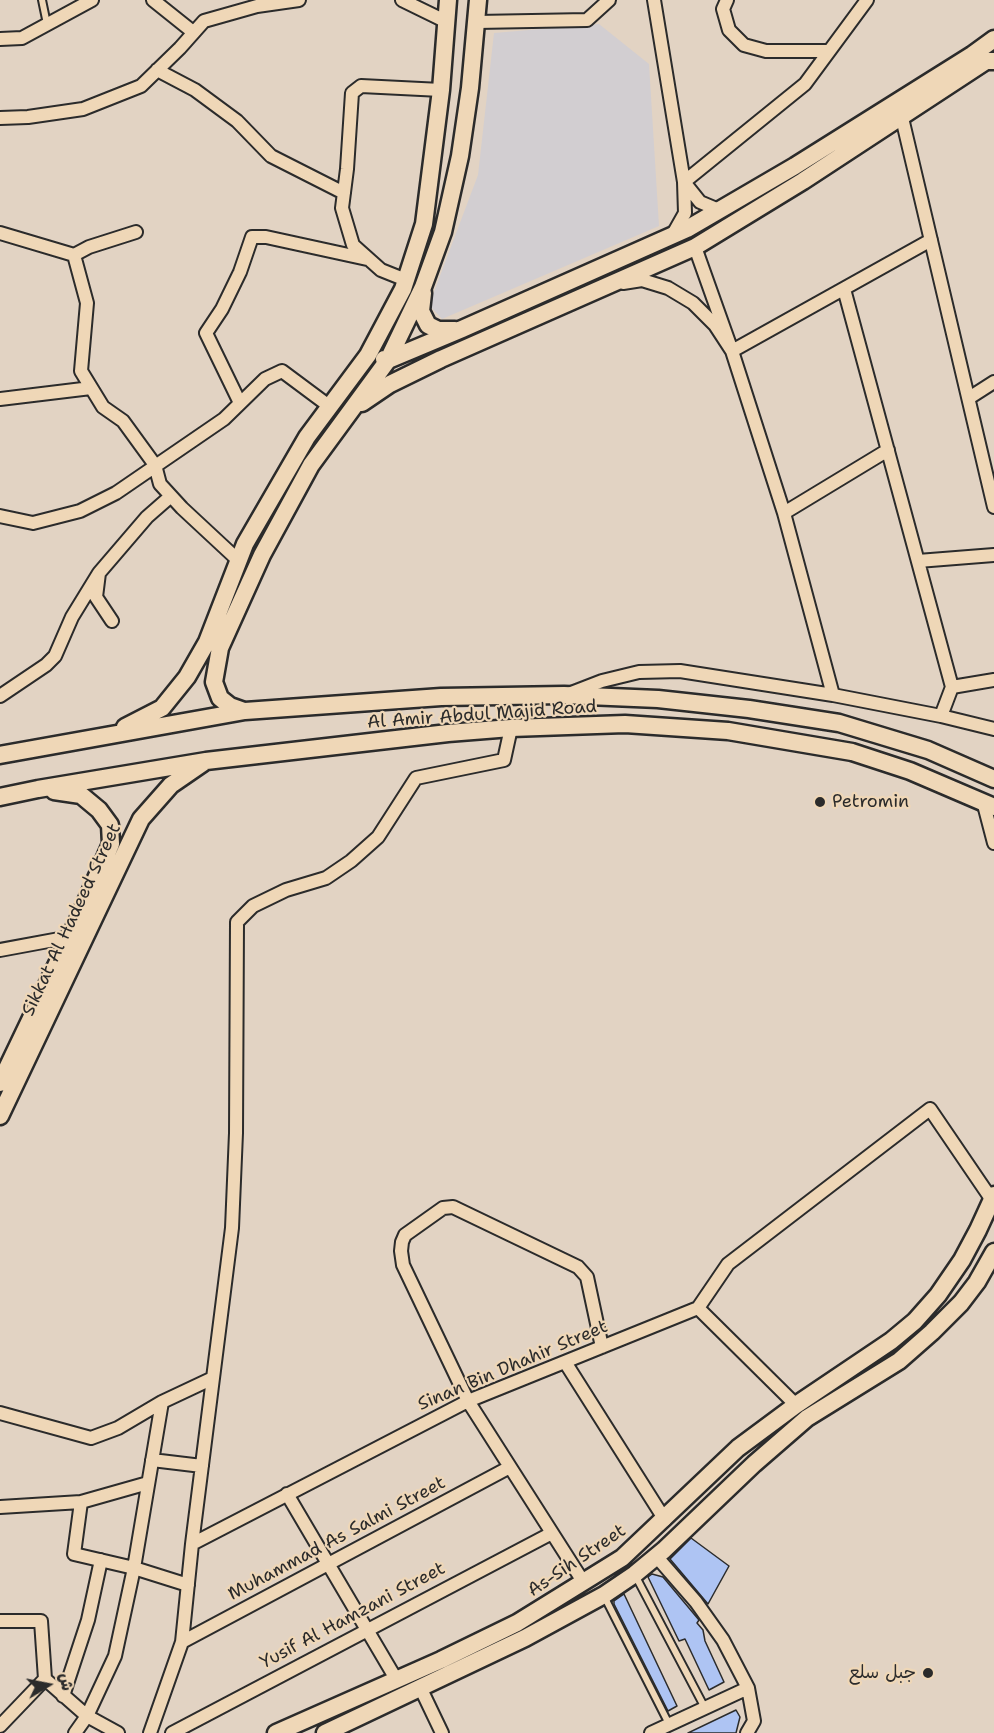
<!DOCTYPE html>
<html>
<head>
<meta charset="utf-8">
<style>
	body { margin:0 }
	#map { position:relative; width:994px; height:1733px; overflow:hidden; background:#e2d3c3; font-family:"Shantell Sans","Playpen Sans Arabic",sans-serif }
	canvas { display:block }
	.north { position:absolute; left:18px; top:1655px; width:60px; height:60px; -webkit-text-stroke:4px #efd7b7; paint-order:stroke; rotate:80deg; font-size:16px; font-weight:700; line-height:24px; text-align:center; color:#2b2b2b }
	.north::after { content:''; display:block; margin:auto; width:21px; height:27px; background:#2b2b2b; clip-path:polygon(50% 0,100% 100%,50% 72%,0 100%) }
</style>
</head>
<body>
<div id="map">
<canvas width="994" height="1733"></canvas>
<div class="north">ش</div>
</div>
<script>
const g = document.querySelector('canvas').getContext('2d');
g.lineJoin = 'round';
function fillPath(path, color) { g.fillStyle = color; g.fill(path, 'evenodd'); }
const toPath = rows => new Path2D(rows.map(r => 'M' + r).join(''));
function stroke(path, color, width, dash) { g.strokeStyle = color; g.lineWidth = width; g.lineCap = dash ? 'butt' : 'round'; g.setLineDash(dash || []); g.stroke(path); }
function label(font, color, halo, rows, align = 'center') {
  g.font = font + ' "Shantell Sans","Playpen Sans Arabic",sans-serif'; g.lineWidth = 4.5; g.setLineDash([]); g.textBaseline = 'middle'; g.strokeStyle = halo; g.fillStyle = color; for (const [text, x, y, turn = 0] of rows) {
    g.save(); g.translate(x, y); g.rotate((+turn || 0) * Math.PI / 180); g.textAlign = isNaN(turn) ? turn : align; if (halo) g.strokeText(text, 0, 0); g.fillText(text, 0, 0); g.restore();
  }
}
fillPath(toPath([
	[599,24,649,64,659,226,442,319,429,305,478,175,494,33]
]), '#d2ced1');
const building = toPath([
	[691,1538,729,1566,708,1604,670,1559,691,1538],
	[652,1574,663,1577,699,1620,697,1623,703,1630,705,1641,724,1682,709,1690,685,1639,679,1641,648,1577,652,1574],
	[624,1594,677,1706,668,1711,614,1604,614,1601,624,1594],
	[736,1710,740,1717,736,1733,688,1733,736,1710]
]);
fillPath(building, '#aec4f3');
stroke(building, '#2b2b2b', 1.5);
const service = toPath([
	[42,0,47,24],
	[635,1575,705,1708],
	[604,1596,669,1724]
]);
const minor = toPath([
	[153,0,193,32],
	[402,0,447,22],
	[654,0,684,182,685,213,672,236],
	[727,0,723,9,729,30,744,45,766,51,829,51],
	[477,22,587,20,609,0],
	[0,39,22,38,92,0],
	[157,70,195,90,237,121,271,156,344,193],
	[0,118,28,117,83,109,141,86,180,48,204,21,257,6,299,0],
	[902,118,994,507],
	[719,210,700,202,684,182,805,84,867,0],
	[0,233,74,255,87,303,81,371,103,407,123,421,155,465,160,484,182,508,239,561],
	[695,247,732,351,931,240],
	[74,255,89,247,136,232],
	[406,280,381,270,353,245,342,208,347,169,352,93,361,86,441,90],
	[969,398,994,382],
	[0,399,91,388],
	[240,403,206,333,222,309,240,272,252,237,266,237,367,259],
	[784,513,888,450],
	[0,516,33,523,80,511,116,493,224,419,265,379,282,371,329,406],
	[918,561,994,555],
	[112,621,96,597,99,573,147,517,171,496],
	[952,687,994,680],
	[571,693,602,681,639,672,680,671,833,695,784,513,732,351,715,325,693,303,668,288,642,280,623,283],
	[833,695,941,716,952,687,844,289],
	[0,696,46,665,55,656,72,617,99,573],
	[941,716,994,729],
	[983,801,994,843],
	[0,950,70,937],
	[698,1308,728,1264,930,1109,992,1200],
	[565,1362,665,1520],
	[0,1413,91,1438,118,1428,162,1402,213,1378],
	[152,1460,202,1466],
	[287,1494,396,1679],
	[81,1502,74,1554,134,1568,188,1585],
	[0,1507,81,1502,148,1483],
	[192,1544,468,1401,698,1308,796,1405],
	[656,1556,696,1602,723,1640,748,1688,754,1721,747,1733],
	[584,1583,468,1401,403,1265,401,1251,402,1242,405,1235,443,1208,453,1207,578,1267,587,1277,602,1347],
	[0,1621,41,1621,45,1679,87,1716,118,1733],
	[182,1642,510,1467],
	[420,1687,442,1733],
	[63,1696,88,1620,101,1560],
	[0,1726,45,1679],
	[75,1733,87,1716,115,1656,134,1568,162,1402],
	[150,1733,182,1642,192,1544,232,1228,236,1133,237,922,253,906,286,890,326,878,351,861,378,837,416,778,504,760,511,728],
	[172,1733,552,1533],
	[651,1733,748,1688]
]);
const secondary = toPath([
	[423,293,421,311,428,325,438,330,455,330],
	[384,359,388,360,462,329,687,229,795,166,972,55,994,39],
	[362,403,390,384,441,359,695,247,803,181,986,61,994,61],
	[244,711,230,706,220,698,214,682,220,648,262,555,311,465,388,360,423,287,443,232,460,156,470,88,478,0],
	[125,727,162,708,187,677,207,642,245,544,307,437,368,355,403,289,424,224,441,90,448,0],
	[0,755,245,711,441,697,564,695,658,699,749,709,839,723,928,750,994,779],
	[0,797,38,789,206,761,448,733,511,728,625,724,728,731,852,752,910,771,994,807],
	[0,1083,79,918,111,844,110,825,99,810,81,795,54,791],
	[0,1116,141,819,171,785,203,763],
	[276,1733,441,1660,517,1623,622,1558,738,1448,796,1405,891,1341,915,1321,938,1295,962,1260,978,1230,994,1195],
	[325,1733,525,1638,604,1595,635,1574,664,1550,754,1464,807,1418,899,1361,932,1332,961,1303,977,1282,994,1252]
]);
stroke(service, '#2b2b2b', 10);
stroke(minor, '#2b2b2b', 16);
stroke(secondary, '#2b2b2b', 21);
stroke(service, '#efd7b7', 6);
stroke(minor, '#efd7b7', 12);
stroke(secondary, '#efd7b7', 16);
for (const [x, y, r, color] of [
	[820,802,6,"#2b2b2b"],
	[928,1673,6,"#2b2b2b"]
]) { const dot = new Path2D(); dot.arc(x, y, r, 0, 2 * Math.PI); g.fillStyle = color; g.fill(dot); stroke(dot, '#efd7b7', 2); }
label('18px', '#2b2b2b', '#efd7b7', [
	["Al Amir Abdul Majid Road",482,715,-4],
	["Sikkat Al Hadeed Street",72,920,-65],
	["Sinan Bin Dhahir Street",513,1366,-23],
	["Muhammad As Salmi Street",337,1539,-28],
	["As-Sih Street",577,1561,-34],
	["Yusif Al Hamzani Street",353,1616,-28]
]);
label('18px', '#2b2b2b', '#efd7b7', [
	["Petromin",832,802],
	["جبل سلع",916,1673,"right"]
], 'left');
</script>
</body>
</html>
